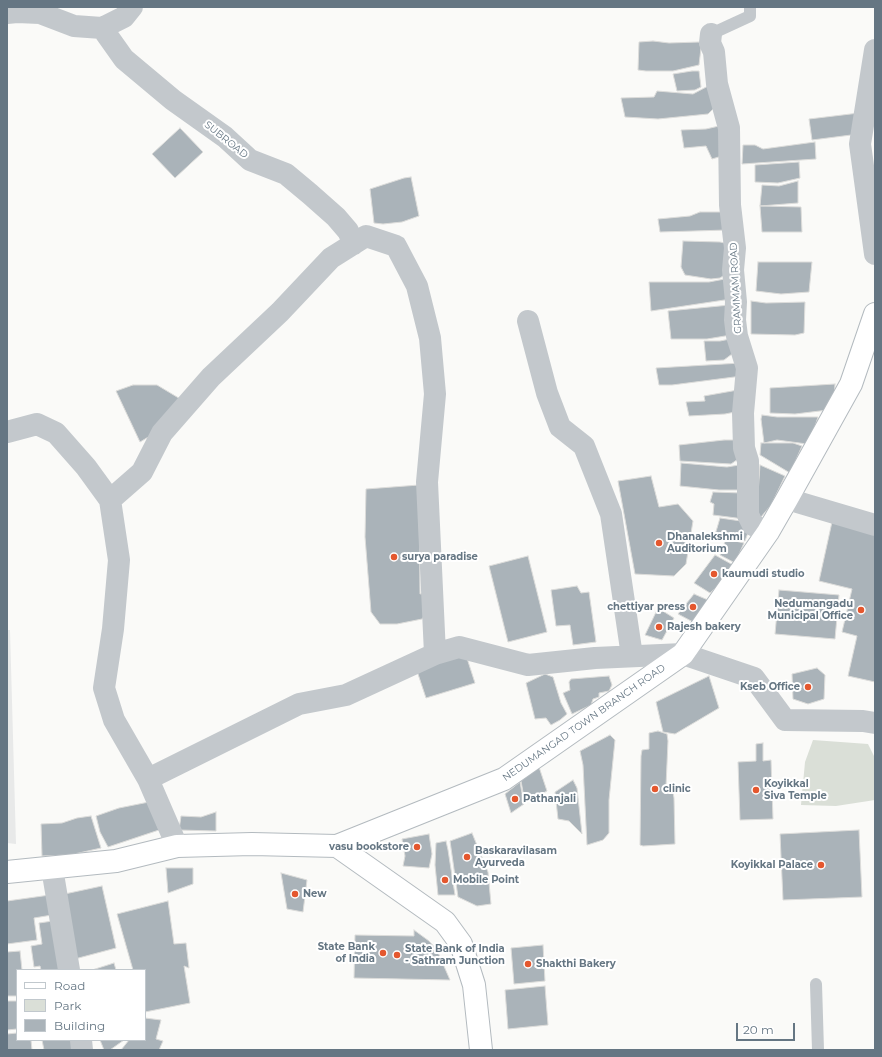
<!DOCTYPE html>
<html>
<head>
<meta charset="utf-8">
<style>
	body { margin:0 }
	#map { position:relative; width:882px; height:1057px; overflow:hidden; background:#fafaf8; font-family:Montserrat,sans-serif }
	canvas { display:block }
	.frame { position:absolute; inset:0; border:8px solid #657683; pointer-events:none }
	.legend { position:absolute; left:16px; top:969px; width:130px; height:72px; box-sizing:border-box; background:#fff; border:1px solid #c1c8cd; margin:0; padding:5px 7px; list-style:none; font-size:12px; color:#657683 }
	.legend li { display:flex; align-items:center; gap:8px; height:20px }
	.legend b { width:20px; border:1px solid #c1c8cd }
	.scale { position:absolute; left:736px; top:1023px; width:59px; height:18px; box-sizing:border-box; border:2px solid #657683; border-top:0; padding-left:5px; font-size:12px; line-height:14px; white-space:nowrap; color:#657683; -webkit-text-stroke:3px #fff; paint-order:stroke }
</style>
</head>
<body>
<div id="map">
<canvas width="882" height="1057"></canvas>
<div class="frame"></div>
<ul class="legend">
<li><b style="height:5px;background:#fff"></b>Road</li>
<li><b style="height:11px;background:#dadfd7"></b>Park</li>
<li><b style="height:11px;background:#aab3b9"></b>Building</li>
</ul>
<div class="scale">20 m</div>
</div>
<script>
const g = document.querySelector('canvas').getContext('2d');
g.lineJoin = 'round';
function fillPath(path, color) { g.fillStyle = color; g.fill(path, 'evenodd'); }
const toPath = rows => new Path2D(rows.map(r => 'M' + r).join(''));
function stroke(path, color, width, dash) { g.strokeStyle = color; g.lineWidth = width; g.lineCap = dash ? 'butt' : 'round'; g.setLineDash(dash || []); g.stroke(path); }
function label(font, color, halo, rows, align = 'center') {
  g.font = font + ' Montserrat,sans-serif'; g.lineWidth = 4; g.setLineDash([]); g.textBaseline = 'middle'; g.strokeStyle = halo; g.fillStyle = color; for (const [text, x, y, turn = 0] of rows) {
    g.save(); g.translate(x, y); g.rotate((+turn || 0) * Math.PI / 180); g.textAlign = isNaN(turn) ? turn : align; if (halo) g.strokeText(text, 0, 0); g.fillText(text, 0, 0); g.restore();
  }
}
fillPath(toPath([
	[7,630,10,630,16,844,7,843]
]), '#e8e9e9');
fillPath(toPath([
	[813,740,868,744,875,758,875,800,836,806,801,805,805,762]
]), '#dadfd7');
const building = toPath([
	[653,41,669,43,699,42,701,48,699,65,673,71,646,71,638,70,639,42,653,41],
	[692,71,699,71,701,87,695,90,677,91,673,74,692,71],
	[710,85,714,108,708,114,658,119,625,117,621,98,654,97,657,91,693,94,710,85],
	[859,113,859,134,812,140,809,119,859,113],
	[719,126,722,156,712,159,706,146,684,148,681,130,706,129,719,126],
	[180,128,203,152,175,178,152,154,180,128],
	[815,142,816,159,742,164,743,145,755,145,763,149,815,142],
	[799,162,800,178,778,183,755,182,755,165,799,162],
	[411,177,419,216,402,222,383,224,374,223,370,189,404,178,411,177],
	[798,181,798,203,760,206,762,185,779,186,798,181],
	[760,206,801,207,802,232,762,232,760,206],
	[700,212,725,212,727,230,660,232,658,219,690,216,700,212],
	[683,241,720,242,729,244,729,272,720,278,711,279,685,275,681,267,683,241],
	[758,262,812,262,809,292,781,294,756,291,758,262],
	[730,278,731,299,651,311,649,282,709,282,730,278],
	[751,301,766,303,805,302,804,333,795,335,751,334,751,301],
	[730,305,731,335,707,339,671,339,668,311,730,305],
	[730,339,732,354,724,360,706,361,704,341,720,341,730,339],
	[741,363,742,376,672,385,659,385,656,368,741,363],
	[835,384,834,399,828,410,795,414,770,413,770,388,835,384],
	[133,385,157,385,182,400,155,433,140,442,116,391,133,385],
	[738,390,740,411,725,414,689,416,686,402,705,401,704,396,738,390],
	[762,415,777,417,818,417,813,432,807,444,777,440,764,443,761,419,762,415],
	[724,440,740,440,741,457,731,464,680,461,679,445,724,440],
	[761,443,793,443,802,446,790,473,760,455,761,443],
	[681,463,727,467,745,464,745,490,719,490,680,486,681,463],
	[760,465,785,476,771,505,756,523,760,465],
	[651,476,659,507,678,504,693,521,686,564,674,576,635,574,618,481,651,476],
	[419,485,420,594,426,593,425,615,422,619,397,624,380,624,371,612,365,537,366,489,419,485],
	[713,492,742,493,744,519,713,515,714,504,710,502,713,492],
	[720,518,748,522,749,530,745,541,715,535,720,518],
	[832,522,875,524,875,682,848,676,857,636,842,632,852,589,819,581,832,522],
	[726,539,744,543,735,563,720,555,726,539],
	[715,555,733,565,720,584,710,593,694,583,715,555],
	[528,556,547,632,508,642,489,566,528,556],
	[577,586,581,593,589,592,596,642,573,645,570,625,556,626,551,590,577,586],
	[779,590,839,595,835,639,775,634,779,590],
	[694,594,708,600,693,622,678,614,694,594],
	[658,608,674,618,662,640,645,635,658,608],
	[465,652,475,683,426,698,416,668,465,652],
	[817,668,825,675,824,699,808,704,793,699,792,674,817,668],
	[545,674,553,677,561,703,567,714,560,720,551,725,546,718,535,719,526,683,545,674],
	[609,676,612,685,609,691,599,693,599,697,593,699,591,705,572,714,563,693,570,690,569,682,571,679,609,676],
	[709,676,719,708,675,734,663,732,656,702,709,676],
	[658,731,667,734,668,741,666,786,673,792,674,798,675,844,643,846,640,845,641,756,642,750,649,749,649,733,658,731],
	[610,735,615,740,609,800,609,833,603,840,587,845,583,765,580,751,610,735],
	[763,743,763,761,771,760,773,819,740,820,738,762,756,761,756,744,763,743],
	[539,767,547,791,525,803,521,781,539,767],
	[573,780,577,788,582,834,569,821,558,819,555,792,573,780],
	[520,782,524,804,511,813,505,794,520,782],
	[149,802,159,830,108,847,100,832,96,816,119,808,149,802],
	[216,812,216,831,179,830,181,816,201,817,216,812],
	[91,816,101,848,70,855,42,856,41,824,62,823,77,818,91,816],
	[859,830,862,897,783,900,780,834,859,830],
	[472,833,488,872,491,904,477,906,458,897,450,841,472,833],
	[429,834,432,854,429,868,403,866,405,856,402,839,429,834],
	[446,841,448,850,455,895,438,895,435,865,436,843,446,841],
	[166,868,193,868,193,884,168,893,166,868],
	[281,873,307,880,303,912,287,909,281,873],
	[102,886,116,948,71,960,60,895,102,886],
	[50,895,52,915,34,918,37,940,7,944,7,901,50,895],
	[168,901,174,944,186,943,189,968,184,966,190,1003,145,1012,145,970,133,970,117,914,168,901],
	[53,921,60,970,41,970,40,966,34,967,31,946,42,944,39,923,53,921],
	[414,930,429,941,437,950,450,980,354,978,355,935,414,936,414,930],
	[543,945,545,981,514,984,511,948,543,945],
	[20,951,22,970,17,970,17,996,7,996,7,952,20,951],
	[114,963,116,970,92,970,114,963],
	[545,986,548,1025,508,1029,505,990,545,986],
	[7,1001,17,1001,17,1029,7,1030,7,1001],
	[145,1018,161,1020,156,1039,163,1041,159,1050,121,1050,129,1040,145,1040,145,1018],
	[17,1033,17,1040,31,1040,32,1050,7,1050,7,1034,17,1033],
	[42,1040,75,1040,76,1050,44,1050,42,1040],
	[100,1040,124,1040,110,1050,104,1050,100,1040]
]);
fillPath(building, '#aab3b9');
stroke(building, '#dcdcda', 1);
const secondary = toPath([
	[337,846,445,922,461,944,474,985,481,1050],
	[7,872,116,861,177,846,252,844,337,846,504,779,683,654,768,532,787,499,851,384,875,314]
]);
stroke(secondary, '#b3babf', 24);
stroke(toPath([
	[711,34,750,16,750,7],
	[816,984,818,1050]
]), '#c3c8cc', 12);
stroke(toPath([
	[7,13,17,12,40,13,74,26,102,28,124,17,132,7],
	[102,28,124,59,173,100,225,137,250,160,286,174,310,194,336,217,348,231,354,244],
	[711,34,710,43,714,52,717,84,729,128,730,205,735,248,733,270,736,302,735,320,737,336,747,368,743,413,744,448,748,461,748,515,753,525,768,532],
	[875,50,860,144,875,254],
	[528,321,547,393,560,427,584,446,611,514,632,656],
	[7,432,37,424,56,433,86,467,110,500,119,560,113,629,104,688,114,720,148,779,177,846],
	[787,499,875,525],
	[110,500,142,472,162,433,211,377,280,312,331,258,366,236,396,246,417,286,430,338,435,394,427,482,435,654],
	[148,779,299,704,346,695,435,654,459,647,528,665,595,658,683,654,754,678,785,720,863,721,875,723],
	[52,868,69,970],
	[81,1040,82,1050]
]), '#c3c8cc', 22);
stroke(secondary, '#fff', 22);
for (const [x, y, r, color] of [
	[659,543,4,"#e4572e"],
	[394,557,4,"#e4572e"],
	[714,574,4,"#e4572e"],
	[693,607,4,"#e4572e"],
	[861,610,4,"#e4572e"],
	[659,627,4,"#e4572e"],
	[808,687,4,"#e4572e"],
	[655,789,4,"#e4572e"],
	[756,790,4,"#e4572e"],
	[515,799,4,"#e4572e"],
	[417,847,4,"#e4572e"],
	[467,857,4,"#e4572e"],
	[821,865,4,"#e4572e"],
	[445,880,4,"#e4572e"],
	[295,894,4,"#e4572e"],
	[383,953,4,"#e4572e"],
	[397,955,4,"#e4572e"],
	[528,964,4,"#e4572e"]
]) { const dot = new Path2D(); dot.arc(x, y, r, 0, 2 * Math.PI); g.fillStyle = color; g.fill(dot); stroke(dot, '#fff', 1.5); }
label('10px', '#657683', '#fff', [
	["SUBROAD",226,140,39],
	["GRAMMAM ROAD",736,288,-93],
	["NEDUMANGAD TOWN BRANCH ROAD",584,723,-35]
]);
label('bold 10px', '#657683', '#fff', [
	["Dhanalekshmi",667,537],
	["Auditorium",667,549],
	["surya paradise",402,557],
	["kaumudi studio",722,574],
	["Nedumangadu",853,604,"right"],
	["Municipal Office",853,616,"right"],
	["chettiyar press",685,607,"right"],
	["Rajesh bakery",667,627],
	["Kseb Office",800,687,"right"],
	["Koyikkal",764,784],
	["Siva Temple",764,796],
	["clinic",663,789],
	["Pathanjali",523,799],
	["vasu bookstore",409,847,"right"],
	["Baskaravilasam",475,851],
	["Ayurveda",475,863],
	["Koyikkal Palace",813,865,"right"],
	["Mobile Point",453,880],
	["New",303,894],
	["State Bank",375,947,"right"],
	["of India",375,959,"right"],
	["State Bank of India",405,949],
	["- Sathram Junction",405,961],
	["Shakthi Bakery",536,964]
], 'left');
</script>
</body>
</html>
